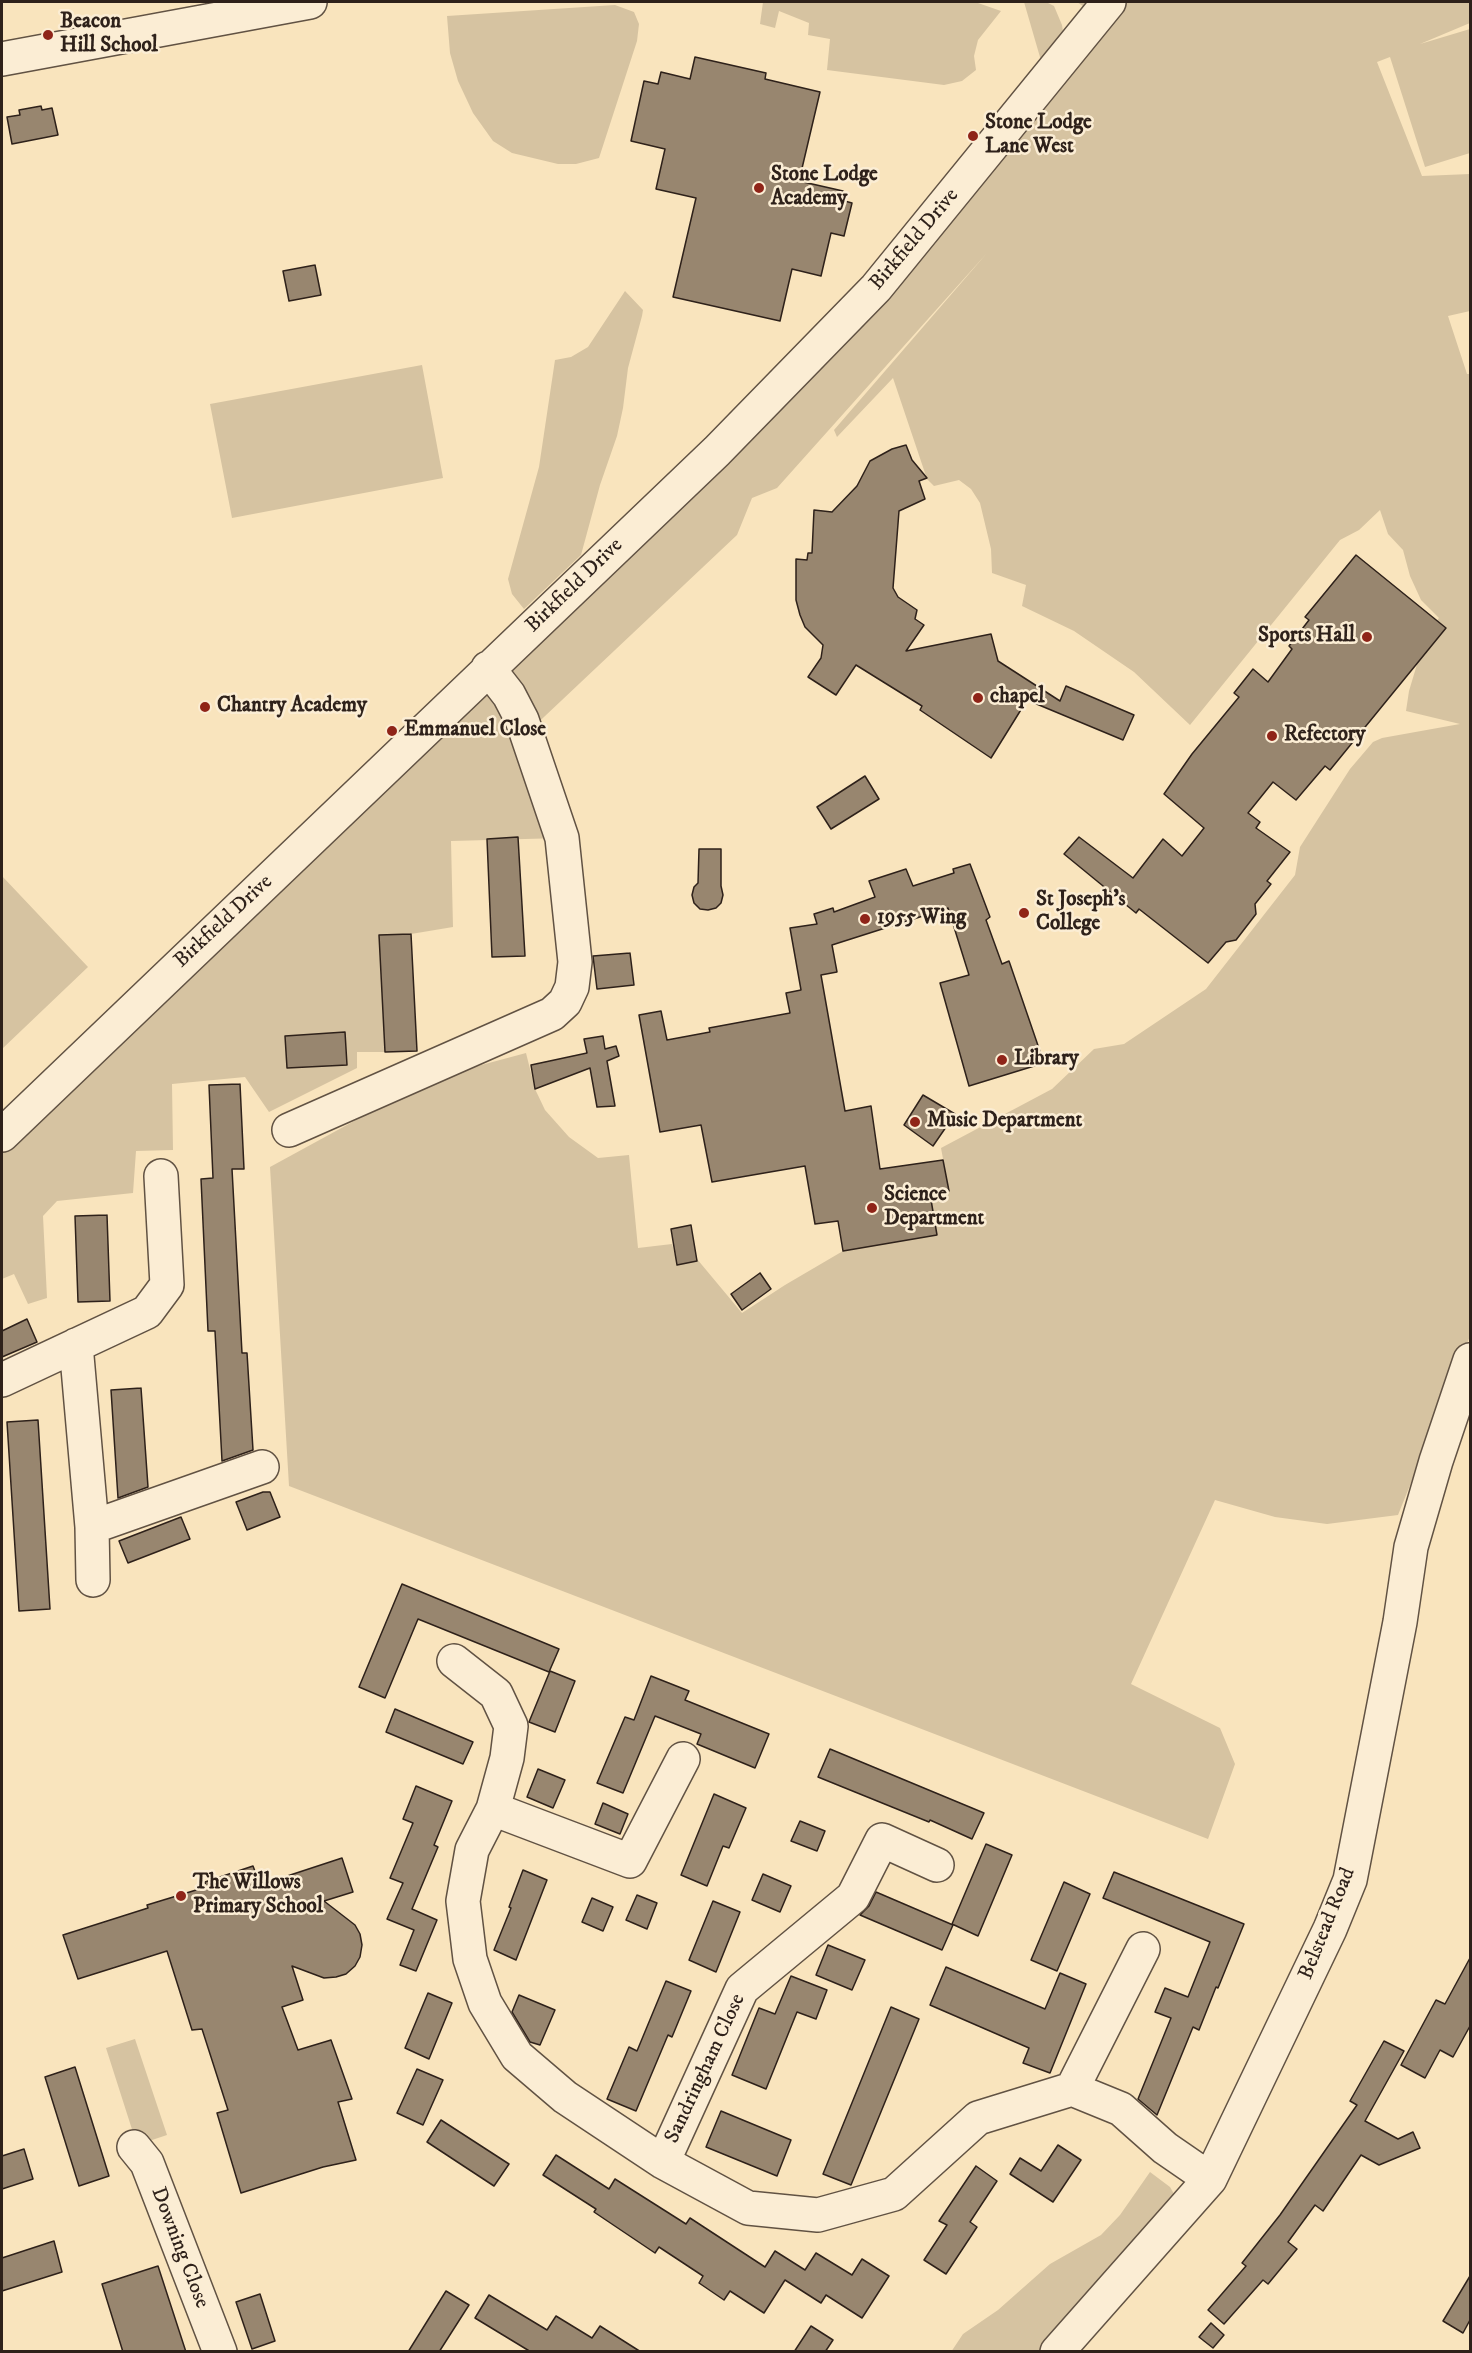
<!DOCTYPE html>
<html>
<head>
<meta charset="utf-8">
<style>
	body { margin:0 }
	#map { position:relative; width:1472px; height:2353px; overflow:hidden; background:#f9e4bd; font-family:"IM FELL DW Pica",serif }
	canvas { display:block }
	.frame { position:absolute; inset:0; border:3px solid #2e211a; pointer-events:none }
</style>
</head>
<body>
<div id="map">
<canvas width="1472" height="2353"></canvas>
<div class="frame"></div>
</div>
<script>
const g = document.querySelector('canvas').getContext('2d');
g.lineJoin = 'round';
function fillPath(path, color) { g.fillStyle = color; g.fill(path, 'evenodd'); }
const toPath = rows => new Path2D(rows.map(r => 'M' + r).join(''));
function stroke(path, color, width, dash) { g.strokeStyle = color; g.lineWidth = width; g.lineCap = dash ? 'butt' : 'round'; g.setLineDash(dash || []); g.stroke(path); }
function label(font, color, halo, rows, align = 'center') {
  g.font = font + ' "IM FELL DW Pica",serif'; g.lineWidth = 5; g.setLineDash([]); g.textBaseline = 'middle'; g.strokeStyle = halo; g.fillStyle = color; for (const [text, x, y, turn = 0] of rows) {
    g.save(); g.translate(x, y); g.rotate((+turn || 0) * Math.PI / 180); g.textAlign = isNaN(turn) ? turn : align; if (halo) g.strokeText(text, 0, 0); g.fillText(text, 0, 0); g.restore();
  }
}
fillPath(toPath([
	[763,2,978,3,1001,11,978,40,974,56,976,70,962,81,944,85,827,70,830,39,808,35,809,23,779,11,775,28,760,24],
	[1024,2,1046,2,1054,6,1062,25,1064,38,1042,64],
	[1077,2,1470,2,1470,23,1420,44,1470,29,1470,153,1425,167,1390,57,1377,62,1422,176,1470,174,1470,311,1448,316,1467,374,1470,374,1470,1336,1398,1515,1327,1524,1275,1517,1215,1500,1131,1684,1220,1728,1235,1764,1208,1839,289,1486,270,1167,433,1078,526,1053,535,1089,545,1110,569,1137,598,1158,629,1155,638,1248,672,1244,675,1255,692,1253,742,1313,785,1285,843,1251,937,1235,930,1194,949,1191,941,1148,1052,1089,1094,1049,1124,1044,1206,989,1295,875,1300,847,1350,769,1373,742,1382,738,1460,724,1406,711,1409,691,1418,661,1434,624,1439,618,1421,600,1410,576,1403,550,1388,534,1380,510,1359,530,1340,540,1190,725,1134,672,1074,631,1022,606,1026,585,992,573,991,549,980,503,971,489,959,480,934,486,927,479,893,378,837,437,834,430,987,253,777,488,752,498,737,535,527,733,562,838,451,841,453,927,411,934,379,935,385,1052,357,1052,357,1068,269,1112,245,1077,172,1084,173,1150,136,1151,133,1193,57,1201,43,1216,47,1298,28,1304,14,1274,2,1279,2,1135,717,451,1097,16],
	[615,5,634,12,639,24,637,41,599,158,576,164,558,164,512,153,493,141,473,113,458,81,450,53,447,16],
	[625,291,643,310,642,316,628,368,623,408,617,436,600,485,581,555,524,609,512,594,508,579,539,467,555,360,571,357,588,347],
	[422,365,443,478,232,518,210,404],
	[2,876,88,967,2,1049],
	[135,2039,167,2135,137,2145,106,2048],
	[1150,2172,1170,2187,1174,2194,1173,2203,1059,2351,951,2352,963,2334,998,2310,1050,2264,1101,2235,1120,2215]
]), '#d6c3a1');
const building = toPath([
	[695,57,766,73,765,79,820,92,799,181,843,191,841,200,852,203,844,236,831,233,821,276,792,269,780,321,673,297,696,198,656,189,665,149,631,141,644,81,658,84,661,72,690,79,695,57],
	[41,106,42,110,52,108,58,135,12,144,7,117,20,115,19,110,41,106],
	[315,265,321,295,289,301,283,271,315,265],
	[906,445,912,460,927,478,919,481,925,499,899,511,893,588,898,597,917,610,915,619,924,625,906,651,991,634,998,661,1060,701,1066,686,1134,715,1123,740,1027,700,991,758,920,710,922,706,856,665,836,695,808,677,821,658,823,645,805,627,800,615,796,600,796,559,807,560,808,553,812,553,814,510,832,512,857,486,870,461,892,449,906,445],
	[1356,555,1446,628,1330,770,1325,766,1296,800,1273,782,1248,813,1260,822,1256,828,1290,852,1267,881,1271,884,1255,904,1256,914,1236,940,1226,942,1208,963,1139,909,1136,913,1064,854,1079,837,1133,878,1163,839,1182,856,1204,828,1164,794,1192,754,1239,697,1234,693,1253,669,1268,682,1292,649,1289,646,1309,620,1305,617,1356,555],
	[865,776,879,799,831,829,817,807,865,776],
	[518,837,525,956,492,957,487,839,518,837],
	[699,849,721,849,721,886,723,895,721,903,716,908,708,910,700,909,694,903,692,895,694,887,698,883,699,849],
	[970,864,990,917,986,920,1002,964,1009,961,1044,1063,969,1086,940,983,969,975,948,908,832,945,837,972,821,975,845,1111,871,1106,880,1169,943,1160,949,1191,930,1194,937,1235,843,1251,838,1221,815,1224,805,1166,712,1182,701,1125,660,1132,639,1015,661,1011,667,1040,710,1032,709,1028,790,1013,786,993,801,990,790,928,817,924,814,914,833,908,834,912,875,897,869,881,906,869,913,886,954,873,953,869,970,864],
	[411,934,417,1051,385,1052,379,935,411,934],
	[630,953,634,985,597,989,593,956,630,953],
	[345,1032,347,1065,287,1068,285,1036,345,1032],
	[603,1036,605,1049,616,1046,619,1056,607,1061,615,1106,597,1107,590,1068,535,1089,531,1065,587,1053,584,1039,603,1036],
	[240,1084,244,1169,232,1169,242,1353,247,1353,253,1450,222,1461,215,1331,208,1331,201,1179,213,1178,209,1085,240,1084],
	[923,1095,955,1114,933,1146,904,1125,923,1095],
	[107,1215,110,1301,78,1302,75,1216,107,1215],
	[691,1225,697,1261,677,1265,671,1229,691,1225],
	[760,1273,771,1289,742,1310,731,1294,760,1273],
	[27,1319,37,1342,2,1357,2,1331,27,1319],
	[141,1388,148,1487,118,1498,111,1390,141,1388],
	[38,1420,50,1609,19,1611,7,1422,38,1420],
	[263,1492,270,1492,280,1517,247,1530,236,1502,263,1492],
	[181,1517,190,1539,128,1563,119,1541,181,1517],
	[402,1584,559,1649,549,1672,418,1619,385,1698,359,1687,402,1584],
	[550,1671,575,1681,555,1732,529,1722,550,1671],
	[651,1676,689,1691,685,1700,769,1734,755,1768,697,1744,701,1734,655,1716,623,1793,597,1783,625,1717,634,1720,651,1676],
	[395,1709,473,1742,463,1764,386,1732,395,1709],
	[830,1749,984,1813,972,1839,930,1820,929,1822,818,1777,830,1749],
	[538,1769,565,1780,553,1808,527,1797,538,1769],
	[416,1786,452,1801,434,1845,438,1847,412,1909,437,1920,416,1971,400,1965,414,1930,387,1919,403,1883,390,1878,413,1823,403,1819,416,1786],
	[714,1794,746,1808,729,1848,723,1846,707,1886,681,1875,714,1794],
	[603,1803,628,1814,620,1834,595,1824,603,1803],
	[800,1821,825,1831,817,1851,791,1841,800,1821],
	[986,1844,1012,1855,978,1936,952,1924,986,1844],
	[342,1858,353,1892,324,1901,355,1925,360,1934,362,1945,360,1957,355,1966,346,1974,336,1977,324,1978,292,1966,303,2000,282,2007,298,2050,331,2040,352,2099,338,2102,356,2160,323,2167,241,2193,217,2113,228,2110,202,2029,192,2030,167,1951,78,1979,63,1935,148,1908,147,1905,206,1887,205,1882,253,1866,259,1882,268,1880,269,1882,342,1858],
	[523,1870,547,1880,516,1960,494,1950,511,1908,509,1907,523,1870],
	[1114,1872,1244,1924,1218,1988,1216,1987,1199,2030,1193,2027,1157,2115,1138,2099,1171,2018,1155,2012,1165,1988,1188,1997,1210,1942,1103,1898,1114,1872],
	[763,1874,791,1886,780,1912,752,1900,763,1874],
	[1064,1882,1090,1894,1057,1971,1031,1960,1064,1882],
	[876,1892,953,1925,942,1950,860,1915,869,1906,876,1892],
	[637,1895,657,1903,647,1929,626,1920,637,1895],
	[592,1898,613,1907,603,1931,582,1922,592,1898],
	[713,1901,740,1912,716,1972,689,1960,713,1901],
	[828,1945,865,1960,852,1990,816,1975,828,1945],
	[1470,1958,1470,2026,1453,2057,1440,2050,1425,2078,1401,2065,1436,2000,1445,2004,1470,1958],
	[946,1967,1045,2009,1060,1973,1086,1984,1050,2073,1023,2063,1029,2048,930,2005,946,1967],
	[791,1976,827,1990,816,2019,797,2012,766,2089,732,2075,759,2008,775,2014,791,1976],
	[666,1981,691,1991,672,2037,668,2035,636,2111,607,2099,629,2047,637,2051,666,1981],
	[428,1993,452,2003,429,2059,405,2048,428,1993],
	[519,1995,555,2010,540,2045,530,2042,512,2012,519,1995],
	[891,2007,919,2019,851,2185,823,2174,891,2007],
	[1384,2041,1404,2051,1365,2121,1398,2139,1413,2132,1420,2148,1379,2165,1361,2155,1323,2211,1315,2205,1288,2242,1297,2249,1268,2284,1263,2280,1224,2324,1208,2310,1246,2266,1242,2263,1280,2215,1357,2105,1350,2101,1384,2041],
	[75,2067,109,2176,79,2186,45,2077,75,2067],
	[417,2069,443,2080,423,2125,397,2113,417,2069],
	[721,2111,791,2140,777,2176,706,2147,721,2111],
	[441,2120,509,2164,494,2186,427,2142,441,2120],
	[1058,2145,1081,2160,1053,2202,1010,2174,1020,2158,1041,2171,1058,2145],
	[24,2149,33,2179,2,2189,2,2156,24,2149],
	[556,2155,609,2189,615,2179,686,2224,690,2218,765,2267,775,2251,805,2270,816,2253,852,2275,862,2259,889,2276,862,2318,826,2295,821,2303,785,2280,764,2313,730,2291,724,2300,699,2283,703,2276,659,2247,655,2253,594,2212,596,2209,543,2175,556,2155],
	[976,2166,997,2181,970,2222,977,2227,946,2274,924,2260,947,2225,939,2221,976,2166],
	[54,2241,62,2272,2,2291,2,2258,54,2241],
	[158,2266,186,2352,123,2352,102,2284,158,2266],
	[1470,2276,1470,2320,1463,2333,1443,2321,1470,2276],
	[446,2291,469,2305,439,2352,408,2352,446,2291],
	[260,2294,275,2341,252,2349,236,2302,260,2294],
	[489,2295,547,2330,556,2316,592,2338,600,2326,641,2352,531,2352,475,2318,489,2295],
	[1211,2323,1224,2335,1213,2348,1199,2337,1211,2323],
	[811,2326,833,2340,825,2352,794,2352,811,2326]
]);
fillPath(building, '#98866f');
stroke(building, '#2e211a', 1.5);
const minor = toPath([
	[2,59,310,2],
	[289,1130,552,1014,565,1002,572,987,575,962,562,838,522,720,509,695,488,668],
	[2,1135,717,451,876,288,1109,2],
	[76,1345,92,1527,262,1467],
	[2,1380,147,1312,167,1285,161,1176],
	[92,1527,93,1580],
	[454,1661,496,1694,511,1726,507,1758,493,1809,472,1850,463,1901,470,1959,485,2003,517,2056,565,2097,663,2162,748,2208,818,2215,894,2194,978,2118,1072,2089,1121,2109,1165,2148,1210,2179],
	[493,1809,630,1861,683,1759],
	[1072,2089,1143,1949],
	[134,2147,147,2163,220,2352],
	[663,2162,742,1989,853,1897,882,1840,937,1865],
	[1057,2352,1210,2179,1330,1929,1350,1880,1400,1622,1411,1547,1436,1461,1470,1360]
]);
stroke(minor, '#615243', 36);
stroke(minor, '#fbedd4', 33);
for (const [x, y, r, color] of [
	[48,35,6,"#8f2418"],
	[973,136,6,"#8f2418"],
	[759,188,6,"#8f2418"],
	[1367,637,6,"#8f2418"],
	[978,698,6,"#8f2418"],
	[205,707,6,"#8f2418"],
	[392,731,6,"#8f2418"],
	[1272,736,6,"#8f2418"],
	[1024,913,6,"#8f2418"],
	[865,919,6,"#8f2418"],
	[1002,1060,6,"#8f2418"],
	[915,1122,6,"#8f2418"],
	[872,1208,6,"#8f2418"],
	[181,1896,6,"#8f2418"]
]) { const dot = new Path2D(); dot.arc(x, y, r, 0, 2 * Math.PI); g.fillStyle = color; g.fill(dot); stroke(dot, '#fbedd4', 2); }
label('bold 21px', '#2e211a', '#fbedd4', [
	["Beacon",60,23],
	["Hill School",60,47],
	["Stone Lodge",985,124],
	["Lane West",985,148],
	["Stone Lodge",771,176],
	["Academy",771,200],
	["Sports Hall",1355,637,"right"],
	["chapel",990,698],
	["Chantry Academy",217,707],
	["Emmanuel Close",404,731],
	["Refectory",1284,736],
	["St Joseph's",1036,901],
	["College",1036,925],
	["1955 Wing",877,919],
	["Library",1014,1060],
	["Music Department",927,1122],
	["Science",884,1196],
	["Department",884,1220],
	["The Willows",193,1884],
	["Primary School",193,1908]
], 'left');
label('21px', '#2e211a', '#fbedd4', [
	["Birkfield Drive",915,240,-50],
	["Birkfield Drive",575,586,-44],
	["Birkfield Drive",224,922,-43],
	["Belstead Road",1328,1924,-68],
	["Sandringham Close",706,2069,-65],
	["Downing Close",179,2248,69]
]);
</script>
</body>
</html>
